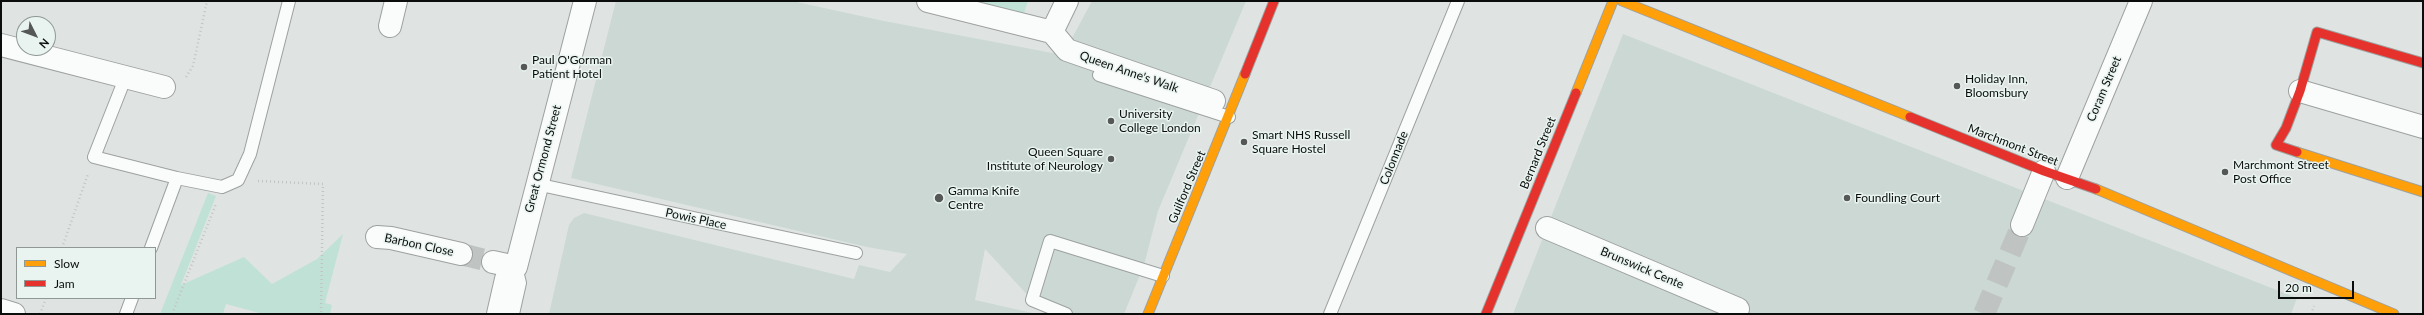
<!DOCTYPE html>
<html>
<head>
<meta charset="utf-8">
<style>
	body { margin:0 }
	#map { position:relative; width:2424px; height:315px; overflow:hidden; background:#dfe4e2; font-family:Lato,sans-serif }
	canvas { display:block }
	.frame { position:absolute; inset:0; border:2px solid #0a0d0c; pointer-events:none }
	.legend { position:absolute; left:16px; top:247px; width:140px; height:52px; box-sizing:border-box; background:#e9f4f0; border:1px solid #909895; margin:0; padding:5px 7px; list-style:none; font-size:12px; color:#0a0d0c }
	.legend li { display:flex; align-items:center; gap:8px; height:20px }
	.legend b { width:20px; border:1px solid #909895 }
	.north { position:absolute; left:16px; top:16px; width:40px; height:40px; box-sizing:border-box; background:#e9f4f0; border:1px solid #909895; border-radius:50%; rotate:132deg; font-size:11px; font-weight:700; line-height:16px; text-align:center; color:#0a0d0c }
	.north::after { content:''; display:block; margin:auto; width:14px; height:18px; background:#555857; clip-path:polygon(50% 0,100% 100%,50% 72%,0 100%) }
	.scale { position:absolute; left:2278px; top:281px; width:76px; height:18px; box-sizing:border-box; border:2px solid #0a0d0c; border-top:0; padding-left:5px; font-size:12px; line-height:14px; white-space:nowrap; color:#0a0d0c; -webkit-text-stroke:3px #e9f4f0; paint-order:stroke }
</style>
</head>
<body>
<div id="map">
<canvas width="2424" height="315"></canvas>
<div class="frame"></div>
<ul class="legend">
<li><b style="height:5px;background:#ff9f0a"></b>Slow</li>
<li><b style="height:5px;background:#e5322d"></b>Jam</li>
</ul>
<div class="north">N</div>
<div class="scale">20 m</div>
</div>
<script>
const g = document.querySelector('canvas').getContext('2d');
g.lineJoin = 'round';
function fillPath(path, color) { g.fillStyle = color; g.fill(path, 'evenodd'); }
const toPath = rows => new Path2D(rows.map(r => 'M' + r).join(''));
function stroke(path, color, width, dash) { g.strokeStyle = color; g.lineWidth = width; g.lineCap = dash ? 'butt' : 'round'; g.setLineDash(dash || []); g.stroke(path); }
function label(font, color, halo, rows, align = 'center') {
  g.font = font + ' Lato,sans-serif'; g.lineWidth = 3; g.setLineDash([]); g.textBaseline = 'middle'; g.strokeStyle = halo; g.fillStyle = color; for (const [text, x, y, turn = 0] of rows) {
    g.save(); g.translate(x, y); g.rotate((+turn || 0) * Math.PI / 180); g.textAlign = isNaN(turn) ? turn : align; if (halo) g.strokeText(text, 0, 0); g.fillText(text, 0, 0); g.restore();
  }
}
fillPath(toPath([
	[616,1,792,1,884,21,1063,55,1092,1,1246,1,1158,211,1144,265,1124,314,1045,314,985,249,975,300,1037,314,549,314,569,225,574,218,584,213,854,279,859,265,890,272,907,254,867,247,571,178],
	[1623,34,2297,298,2291,314,1513,314]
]), '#cbd8d3');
fillPath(toPath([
	[976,1,1028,1,1024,13],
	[208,193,216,196,181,285,244,257,272,284,317,259,343,234,325,303,332,305,330,314,263,314,226,304,223,314,160,314]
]), '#c0e1d6');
stroke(toPath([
	[461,254,493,262],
	[1984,314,2022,225]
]), '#bfc4c2', 22, [22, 11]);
const lane = toPath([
	[1099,75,1229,117],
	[126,76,94,157,177,178,222,187,238,180,250,154,289,1],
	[536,184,856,253],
	[151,248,177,178],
	[126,314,132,298],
	[513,314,520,283,516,267],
	[1066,314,1032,300,1050,241,1163,276],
	[1330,314,1458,1]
]);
const street = toPath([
	[928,1,1052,32,1067,1],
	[390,26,396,1],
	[1052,32,1067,50,1214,101],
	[1,45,164,87],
	[2300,91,2423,127],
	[2067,178,2141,1],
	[2022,225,2044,171],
	[1547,228,1738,309],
	[377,237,391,238,461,254],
	[493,262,516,267],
	[1,310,14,314],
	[498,314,506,279,516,267,585,1]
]);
const slow = toPath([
	[1622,1,1910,117],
	[1576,93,1613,1],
	[2297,152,2423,192],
	[2096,189,2394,314],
	[1148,314,1245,74]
]);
const jam = toPath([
	[1245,74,1274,1],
	[1910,117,2044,171,2096,189],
	[2297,152,2276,145,2286,128,2300,91,2317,32,2423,63],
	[1486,314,1576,93]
]);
stroke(lane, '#9da19f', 14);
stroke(street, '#9da19f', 24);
stroke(slow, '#9da19f', 11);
stroke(jam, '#9da19f', 11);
stroke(toPath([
	[186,77,193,66,207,1],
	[258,181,323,184,321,314],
	[62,248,88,174],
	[40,314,46,298],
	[172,314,216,204],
	[2311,314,2314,306]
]), '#c2c4c4', 2.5, [1, 3]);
stroke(lane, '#fafbfb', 12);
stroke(street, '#fafbfb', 22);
stroke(slow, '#ff9f0a', 9);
stroke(jam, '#e5322d', 9);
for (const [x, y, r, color] of [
	[524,67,4,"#555857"],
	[1957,86,4,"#555857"],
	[1111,121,4,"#555857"],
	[1244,142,4,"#555857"],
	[1111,159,4,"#555857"],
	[2225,172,4,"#555857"],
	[939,198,5,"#555857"],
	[1847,198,4,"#555857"]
]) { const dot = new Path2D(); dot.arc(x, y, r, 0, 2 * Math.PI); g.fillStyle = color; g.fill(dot); stroke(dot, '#e9f4f0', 1.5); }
label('12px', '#0a0d0c', '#e9f4f0', [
	["Paul O'Gorman",532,60],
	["Patient Hotel",532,74],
	["Holiday Inn,",1965,79],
	["Bloomsbury",1965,93],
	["University",1119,114],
	["College London",1119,128],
	["Smart NHS Russell",1252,135],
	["Square Hostel",1252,149],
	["Queen Square",1103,152,"right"],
	["Institute of Neurology",1103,166,"right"],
	["Marchmont Street",2233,165],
	["Post Office",2233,179],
	["Gamma Knife",948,191],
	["Centre",948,205],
	["Foundling Court",1855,198]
], 'left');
label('12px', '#0a0d0c', '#e9f4f0', [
	["Queen Anne's Walk",1129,72,19],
	["Coram Street",2104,89,-67],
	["Marchmont Street",2013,145,21],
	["Bernard Street",1538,153,-68],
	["Colonnade",1394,158,-68],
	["Great Ormond Street",543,159,-75],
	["Guilford Street",1187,187,-67],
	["Powis Place",696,219,12],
	["Barbon Close",419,245,12],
	["Brunswick Cente",1642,268,23]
]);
</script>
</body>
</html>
